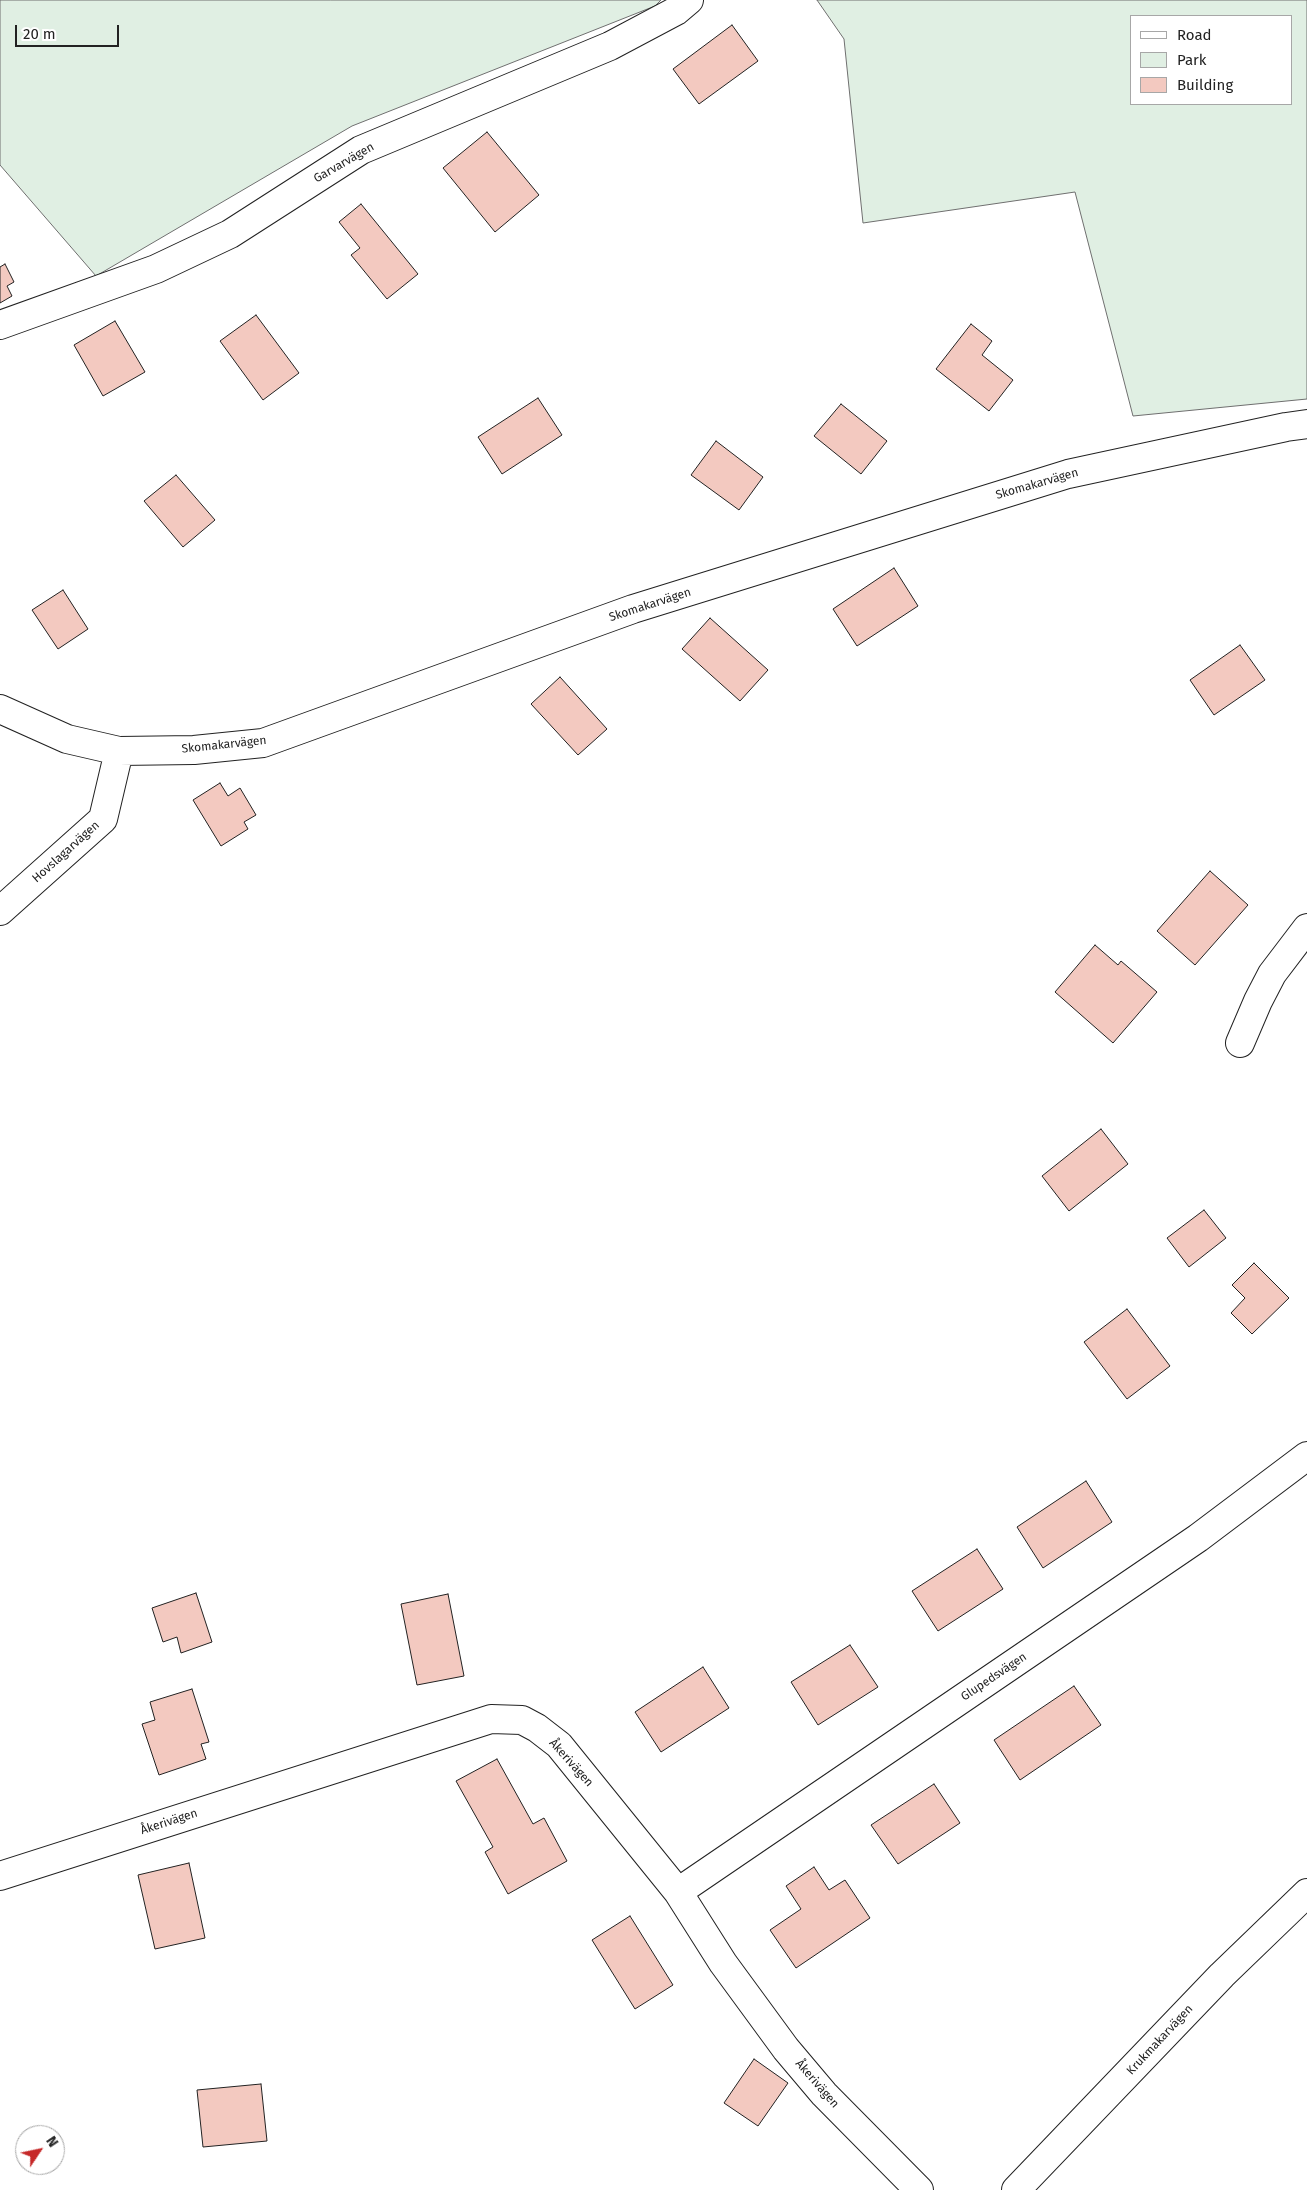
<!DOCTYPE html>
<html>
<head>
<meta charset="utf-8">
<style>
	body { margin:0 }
	#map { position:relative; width:1307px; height:2190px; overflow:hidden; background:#fff; font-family:"Fira Sans",sans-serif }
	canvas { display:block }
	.legend { position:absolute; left:1130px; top:15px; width:162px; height:90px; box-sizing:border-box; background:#fff; border:1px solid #a7a7a7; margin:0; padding:6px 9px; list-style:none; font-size:15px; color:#222 }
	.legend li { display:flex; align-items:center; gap:10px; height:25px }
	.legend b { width:25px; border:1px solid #a7a7a7 }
	.north { position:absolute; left:15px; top:2125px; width:50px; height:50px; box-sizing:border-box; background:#fff; border:1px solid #a7a7a7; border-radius:50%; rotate:56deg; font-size:14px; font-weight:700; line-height:20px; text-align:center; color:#222 }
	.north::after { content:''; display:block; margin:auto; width:18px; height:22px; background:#c62828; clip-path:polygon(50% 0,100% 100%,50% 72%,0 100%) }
	.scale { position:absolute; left:15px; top:25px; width:104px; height:22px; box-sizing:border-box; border:2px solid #222; border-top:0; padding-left:6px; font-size:15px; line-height:18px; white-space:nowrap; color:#222; -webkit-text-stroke:4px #fff; paint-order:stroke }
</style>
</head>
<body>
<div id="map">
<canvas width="1307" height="2190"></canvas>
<ul class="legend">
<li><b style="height:6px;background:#fff"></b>Road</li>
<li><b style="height:14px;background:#e0efe3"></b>Park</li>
<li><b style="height:14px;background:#f3c9c0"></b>Building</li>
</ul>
<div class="north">N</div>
<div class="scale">20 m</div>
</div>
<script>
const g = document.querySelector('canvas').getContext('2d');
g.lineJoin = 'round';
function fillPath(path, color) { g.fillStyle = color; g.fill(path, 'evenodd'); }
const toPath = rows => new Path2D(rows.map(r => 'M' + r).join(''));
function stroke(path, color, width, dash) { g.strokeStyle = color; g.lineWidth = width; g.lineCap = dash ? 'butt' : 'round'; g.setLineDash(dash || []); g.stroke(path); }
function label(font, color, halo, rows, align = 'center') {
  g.font = font + ' "Fira Sans",sans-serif'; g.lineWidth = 4; g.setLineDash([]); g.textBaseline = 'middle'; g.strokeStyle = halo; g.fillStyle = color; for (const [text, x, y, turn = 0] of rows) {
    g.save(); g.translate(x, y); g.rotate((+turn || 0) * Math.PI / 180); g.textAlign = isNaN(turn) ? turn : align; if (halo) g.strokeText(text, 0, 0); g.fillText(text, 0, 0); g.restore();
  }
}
const green = toPath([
	[0,0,661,0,655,6,352,126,96,276,0,165,0,0],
	[817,0,1307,0,1307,399,1133,416,1075,192,863,223,844,39,817,0],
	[1291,16,1291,104,1131,104,1131,16,1291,16]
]);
fillPath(green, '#e0efe3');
stroke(green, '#6f6f6f', 1);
const building = toPath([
	[732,25,758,61,699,104,673,69,732,25],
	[487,132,539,195,495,232,443,168,487,132],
	[361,204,418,274,387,299,351,255,360,248,339,222,361,204],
	[5,264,14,282,7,286,12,296,0,303,0,267,5,264],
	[256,315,299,373,263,400,220,341,256,315],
	[115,321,145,372,103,396,74,345,115,321],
	[971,324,992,341,982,355,1013,380,989,411,936,369,971,324],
	[538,398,562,435,502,474,478,437,538,398],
	[841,404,887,441,861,474,814,436,841,404],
	[716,441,763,477,739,510,691,475,716,441],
	[176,475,215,520,183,547,144,501,176,475],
	[894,568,918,606,857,646,833,609,894,568],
	[63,590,88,629,58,649,32,610,63,590],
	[710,618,768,670,740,701,682,649,710,618],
	[1240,645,1265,680,1214,715,1190,680,1240,645],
	[560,677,607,729,578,755,531,704,560,677],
	[220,783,228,796,240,788,256,815,244,822,248,829,221,846,193,800,220,783],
	[1210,871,1248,905,1195,965,1157,931,1210,871],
	[1095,945,1118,965,1121,961,1157,992,1113,1043,1055,992,1095,945],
	[1101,1129,1128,1164,1069,1211,1042,1176,1101,1129],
	[1204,1210,1226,1238,1189,1267,1167,1238,1204,1210],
	[1254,1263,1289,1298,1252,1334,1231,1313,1245,1298,1232,1285,1254,1263],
	[1127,1309,1170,1366,1127,1399,1084,1342,1127,1309],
	[1086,1481,1112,1522,1043,1568,1017,1527,1086,1481],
	[977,1549,1003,1589,938,1631,912,1591,977,1549],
	[196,1593,212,1642,181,1653,177,1637,163,1642,152,1608,196,1593],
	[448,1594,464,1676,417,1685,401,1604,448,1594],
	[850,1645,878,1687,818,1725,791,1682,850,1645],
	[703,1667,729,1708,661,1752,635,1712,703,1667],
	[1074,1686,1101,1725,1020,1780,994,1740,1074,1686],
	[192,1689,209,1742,201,1744,206,1759,159,1775,142,1724,155,1720,150,1702,192,1689],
	[497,1759,533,1824,544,1818,567,1861,508,1894,485,1852,493,1847,456,1781,497,1759],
	[934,1784,960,1823,898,1864,871,1825,934,1784],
	[189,1863,205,1938,155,1949,138,1875,189,1863],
	[814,1867,829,1890,845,1880,870,1918,796,1968,770,1930,801,1909,786,1886,814,1867],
	[630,1916,673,1985,635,2009,592,1940,630,1916],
	[754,2059,788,2083,758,2126,724,2103,754,2059],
	[261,2084,267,2141,203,2147,197,2090,261,2084]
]);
fillPath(building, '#f3c9c0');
stroke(building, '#222', 1);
const street = toPath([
	[0,325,156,269,230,234,361,150,610,46,676,11,689,0],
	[0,709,67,739,119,751,194,750,263,743,633,609,1068,474,1286,427,1307,424],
	[0,911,103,819,119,751],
	[1240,1043,1258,1001,1272,974,1307,928],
	[0,1876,491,1719,522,1720,537,1728,559,1745,678,1892,723,1963,786,2049,824,2094,919,2190],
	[678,1892,1198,1538,1307,1456],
	[1016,2190,1222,1975,1307,1893]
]);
stroke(street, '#222', 30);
stroke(street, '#fff', 28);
label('12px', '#222', '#fff', [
	["Garvarvägen",344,163,-30],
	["Skomakarvägen",1037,484,-16],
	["Skomakarvägen",650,605,-18],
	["Skomakarvägen",224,745,-6],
	["Hovslagarvägen",66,852,-42],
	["Glupedsvägen",994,1677,-34],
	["Åkerivägen",571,1763,48],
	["Åkerivägen",169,1822,-18],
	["Krukmakarvägen",1160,2040,-47],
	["Åkerivägen",817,2084,49]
]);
</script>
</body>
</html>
